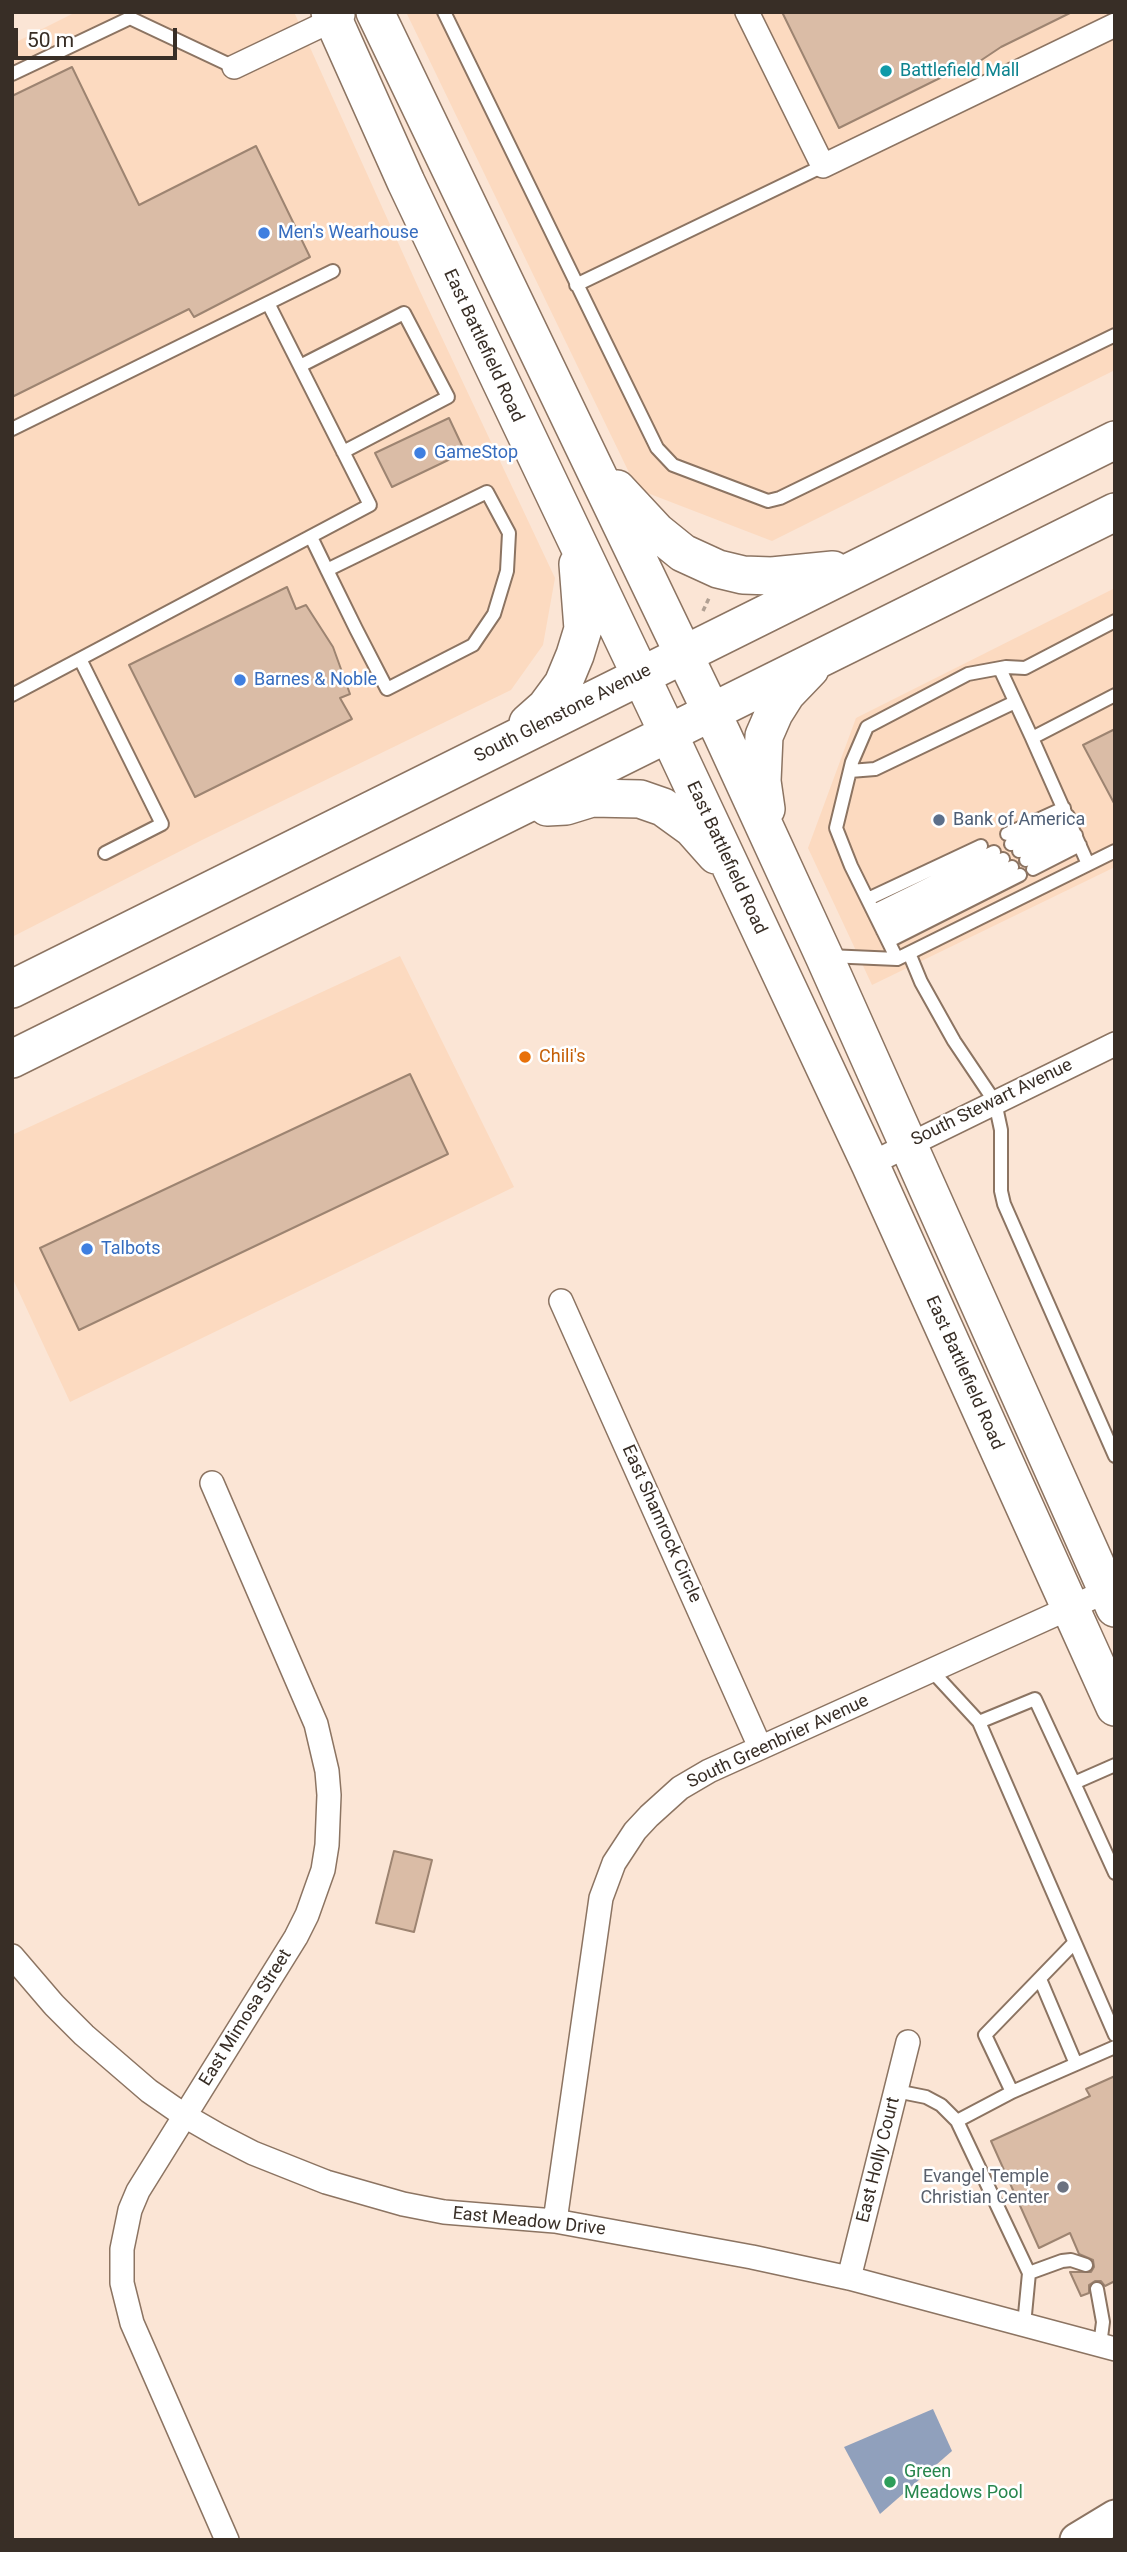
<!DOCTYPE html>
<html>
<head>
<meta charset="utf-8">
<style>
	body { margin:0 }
	#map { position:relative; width:1127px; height:2552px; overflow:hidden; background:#fbe5d5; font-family:Roboto,sans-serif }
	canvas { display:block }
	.frame { position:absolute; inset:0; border:14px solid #382e26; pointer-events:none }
	.scale { position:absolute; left:14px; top:28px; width:163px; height:32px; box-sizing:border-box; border:4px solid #382e26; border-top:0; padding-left:9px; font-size:21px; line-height:24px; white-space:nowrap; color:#382e26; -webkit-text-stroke:5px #fff; paint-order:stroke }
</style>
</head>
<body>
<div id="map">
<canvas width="1127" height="2552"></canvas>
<div class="frame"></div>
<div class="scale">50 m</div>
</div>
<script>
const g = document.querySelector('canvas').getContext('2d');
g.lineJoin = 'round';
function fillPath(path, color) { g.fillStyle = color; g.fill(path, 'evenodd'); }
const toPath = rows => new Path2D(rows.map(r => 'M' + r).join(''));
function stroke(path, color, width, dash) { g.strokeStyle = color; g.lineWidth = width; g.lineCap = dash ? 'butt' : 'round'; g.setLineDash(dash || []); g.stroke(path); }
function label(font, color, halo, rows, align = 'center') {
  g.font = font + ' Roboto,sans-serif'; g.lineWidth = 5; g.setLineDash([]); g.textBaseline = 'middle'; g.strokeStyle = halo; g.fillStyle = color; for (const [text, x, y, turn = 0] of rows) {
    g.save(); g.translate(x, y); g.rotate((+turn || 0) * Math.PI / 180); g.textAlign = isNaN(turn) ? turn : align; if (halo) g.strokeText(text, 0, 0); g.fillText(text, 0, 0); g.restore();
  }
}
fillPath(toPath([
	[76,12,294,12,419,289,555,578,543,645,511,690,202,840,12,937,12,44],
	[406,12,1115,12,1115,370,772,541,637,489],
	[1115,588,1115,867,872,985,808,848,856,718],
	[400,956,514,1187,70,1402,12,1277,12,1135]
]), '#fcdac0');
fillPath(toPath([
	[933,2409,952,2451,880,2514,844,2447]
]), '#90a0bc');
const building = toPath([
	[782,12,1072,12,1001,47,974,65,942,77,839,128,782,12],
	[72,67,139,205,256,146,310,257,194,317,189,309,12,397,12,96,72,67],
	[449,418,465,452,392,487,375,453,449,418],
	[287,587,296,609,306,605,333,647,350,694,340,698,352,719,195,797,129,665,287,587],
	[1115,729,1115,805,1083,745,1115,729],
	[410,1074,448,1154,79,1330,40,1248,410,1074],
	[394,1851,432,1860,414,1932,376,1923,394,1851],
	[1115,2076,1115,2281,1105,2286,1101,2281,1095,2281,1089,2285,1089,2293,1081,2296,1070,2272,1091,2272,1094,2267,1093,2260,1079,2254,1070,2233,1039,2248,991,2141,1090,2096,1086,2089,1115,2076]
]);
fillPath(building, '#dabca6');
stroke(building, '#9d8471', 2);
const lane = toPath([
	[444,12,657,448,673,465,768,501,780,498,1115,335],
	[12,74,130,18,234,67],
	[576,285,823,166],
	[300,366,404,313,448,397,343,452],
	[12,429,333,271],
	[311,537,327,570,356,629,387,689,473,645,494,614,507,571,509,533,487,492,327,570],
	[80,659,162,824,105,853],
	[1000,669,1032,738,1115,695],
	[12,695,370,505,268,303],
	[1032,738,1088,864],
	[850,771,875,769,1015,702],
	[1007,834,1064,808],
	[1011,844,1068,816],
	[1019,851,1072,825],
	[1026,860,1076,835],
	[1033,869,1080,845],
	[868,899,981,846],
	[874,911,994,852],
	[879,921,1003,859],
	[883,931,1012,867],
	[889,941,1020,875],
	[909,953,921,982,954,1041,995,1102,1001,1130,1001,1191,1004,1204,1115,1456],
	[828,956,897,959,1115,851],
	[897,959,851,866,836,828,852,762,867,727,968,674,1006,667,1025,668,1115,621],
	[931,1670,979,1722,1035,1699,1074,1783,1115,1765],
	[979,1722,1115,2035],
	[1074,1783,1115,1873],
	[1074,1943,985,2035,1012,2092,1115,2047],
	[1040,1979,1076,2064],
	[896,2091,926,2097,941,2105,957,2121],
	[1012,2092,957,2121,1029,2273,1024,2325],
	[1029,2273,1062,2261,1071,2260,1086,2265],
	[1097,2289,1103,2322,1100,2345]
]);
const street = toPath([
	[747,12,823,166,1115,25],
	[234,67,343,15],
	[870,1164,1115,1044],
	[561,1301,760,1747],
	[212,1483,316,1724,327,1771,329,1795,327,1845,323,1870,307,1915,296,1937,138,2191,130,2210,122,2249,122,2283,132,2323,227,2540],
	[12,1956,54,2005,84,2035,149,2091,185,2116,218,2135,253,2153,326,2182,403,2204,444,2212,555,2221,752,2257,849,2278,1115,2349],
	[555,2221,601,1898,614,1863,635,1831,649,1816,680,1788,709,1771,1107,1591],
	[849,2278,908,2042]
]);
const secondary = toPath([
	[1077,2540,1115,2517]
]);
const primary = toPath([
	[330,12,406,182,668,733,870,1164,1115,1707],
	[375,12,722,734,824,956,1115,1608],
	[617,489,657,532,683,553,718,569,743,575,772,576,833,570],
	[528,723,546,707,563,684,575,655,583,629,578,564],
	[547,807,566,806,592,798,640,799,663,807,692,828,716,855],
	[766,809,762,781,764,736,774,713,786,694,810,669],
	[12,989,1115,440],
	[12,1059,1115,512]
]);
stroke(lane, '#8c7462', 16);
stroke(street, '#8c7462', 26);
stroke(secondary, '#8c7462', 37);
stroke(primary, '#8c7462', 40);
stroke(toPath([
	[703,611,710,596]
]), '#b1a093', 3.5, [5, 3.5]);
stroke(lane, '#fff', 12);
stroke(street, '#fff', 23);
stroke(secondary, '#fff', 33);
stroke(primary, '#fff', 37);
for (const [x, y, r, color] of [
	[886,71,7,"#0f9aa8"],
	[264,233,7,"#3f7fe0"],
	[420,453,7,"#3f7fe0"],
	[240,680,7,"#3f7fe0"],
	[939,820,7,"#5c6f8a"],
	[525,1057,7,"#e8710a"],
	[87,1249,7,"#3f7fe0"],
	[1063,2187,7,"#6b7280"],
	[890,2482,7,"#2e9e5b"]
]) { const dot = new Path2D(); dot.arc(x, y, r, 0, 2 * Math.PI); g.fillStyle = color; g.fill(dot); stroke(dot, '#fff', 2.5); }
label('18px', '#0d838f', '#fff', [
	["Battlefield Mall",900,71]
], 'left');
label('18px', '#366cbe', '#fff', [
	["Men's Wearhouse",278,233],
	["GameStop",434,453],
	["Barnes & Noble",254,680],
	["Talbots",101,1249]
], 'left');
label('18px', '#382e26', '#fff', [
	["East Battlefield Road",483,346,65],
	["South Glenstone Avenue",563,714,-27],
	["East Battlefield Road",726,858,65],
	["South Stewart Avenue",992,1103,-26],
	["East Battlefield Road",964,1373,66],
	["East Shamrock Circle",661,1524,66],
	["South Greenbrier Avenue",778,1742,-25],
	["East Mimosa Street",246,2018,-58],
	["East Holly Court",879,2160,-76],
	["East Meadow Drive",529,2222,6]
]);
label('18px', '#4e5e75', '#fff', [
	["Bank of America",953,820]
], 'left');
label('18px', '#c56008', '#fff', [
	["Chili's",539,1057]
], 'left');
label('18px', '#5b616d', '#fff', [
	["Evangel Temple",1049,2177],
	["Christian Center",1049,2198]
], 'right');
label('18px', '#27864d', '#fff', [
	["Green",904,2472],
	["Meadows Pool",904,2493]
], 'left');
</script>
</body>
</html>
